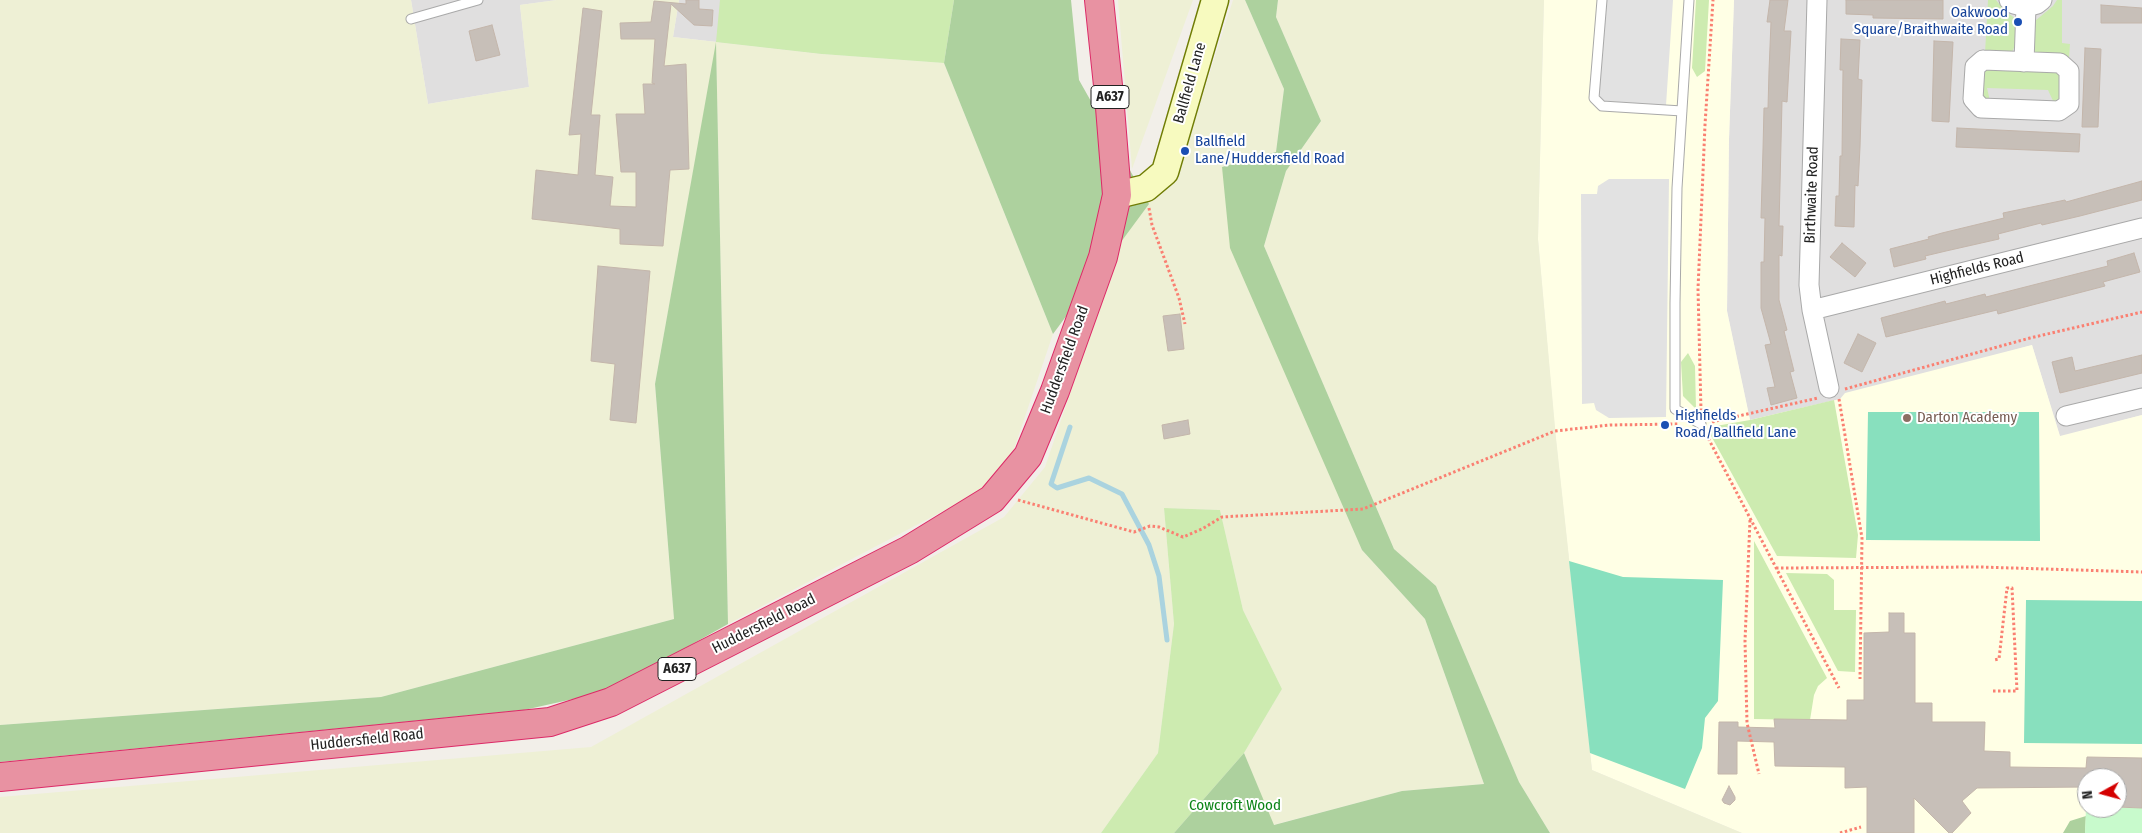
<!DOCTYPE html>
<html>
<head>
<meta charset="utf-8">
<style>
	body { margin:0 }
	#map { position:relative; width:2142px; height:833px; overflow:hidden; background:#f2efe9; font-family:"Fira Sans Condensed",sans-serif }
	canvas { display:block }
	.north { position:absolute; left:2077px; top:768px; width:50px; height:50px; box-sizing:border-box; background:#fff; border:1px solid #a7a7a7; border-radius:50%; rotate:263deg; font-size:14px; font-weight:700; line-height:20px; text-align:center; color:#222 }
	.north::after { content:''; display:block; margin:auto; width:18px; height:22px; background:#d40000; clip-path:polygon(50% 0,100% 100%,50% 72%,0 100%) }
</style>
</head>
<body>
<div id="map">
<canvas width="2142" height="833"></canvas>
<div class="north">N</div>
</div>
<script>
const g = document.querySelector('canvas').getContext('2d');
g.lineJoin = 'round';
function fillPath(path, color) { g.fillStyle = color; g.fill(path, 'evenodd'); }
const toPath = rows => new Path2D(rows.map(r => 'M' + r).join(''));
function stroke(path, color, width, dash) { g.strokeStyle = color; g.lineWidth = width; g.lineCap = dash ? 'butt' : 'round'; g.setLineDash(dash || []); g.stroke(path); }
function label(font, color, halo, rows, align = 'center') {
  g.font = font + ' "Fira Sans Condensed",sans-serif'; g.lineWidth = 4; g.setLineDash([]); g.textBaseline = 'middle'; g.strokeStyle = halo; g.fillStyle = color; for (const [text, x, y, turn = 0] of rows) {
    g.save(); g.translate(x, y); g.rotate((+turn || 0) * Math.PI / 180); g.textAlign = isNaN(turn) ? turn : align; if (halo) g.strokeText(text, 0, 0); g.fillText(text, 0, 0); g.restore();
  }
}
fillPath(toPath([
	[411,0,557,0,520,5,529,87,428,104],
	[679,0,828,0,822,54,673,37],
	[1734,0,2142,0,2142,415,2060,437,2032,345,1840,399,1750,420,1727,311,1729,139]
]), '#e0dfdf');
fillPath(toPath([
	[1544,0,1734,0,1729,139,1727,311,1750,420,1840,399,1845,393,2032,345,2060,436,2142,415,2142,833,1742,833,1592,770,1555,431,1538,239],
	[2087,778,2117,778,2117,808,2087,808]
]), '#ffffe5');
fillPath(toPath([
	[0,0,411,0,428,104,529,87,520,5,557,0,679,0,673,37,822,54,944,63,1053,334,1014,449,987,488,728,624,716,46,655,384,674,619,381,697,0,725],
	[1118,0,1193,0,1132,169],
	[1233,0,1245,0,1284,89,1276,152,1222,167,1362,550,1425,619,1484,784,1402,791,1273,825,1244,753,1282,689,1243,610,1220,510,1164,508,1174,624,1158,753,1101,833,0,833,0,797,591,747,1004,517,1045,467,1124,235,1134,200,1178,173],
	[1278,0,1544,0,1538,239,1556,438,1592,770,1742,833,1550,833,1519,782,1436,586,1394,549,1264,246,1286,171,1321,121,1276,17]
]), '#eef0d5');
fillPath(toPath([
	[720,0,954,0,944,63,822,54,716,42],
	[1696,0,1709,0,1705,71,1697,77,1692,68],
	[1988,0,1996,0,2004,10,2016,19,2016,43,2012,52,1985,53],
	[2057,0,2062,0,2062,43,2070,44,2069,58,2063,55,2038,54,2033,50,2035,21,2053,6],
	[1985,69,2053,69,2060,74,2063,94,2058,101,2054,103,2048,90,1987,88,1990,101,1982,97,1982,72],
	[1688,353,1695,366,1696,409,1683,396,1681,362],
	[1834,400,1858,535,1856,558,1777,556,1709,432,1710,427,1750,420],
	[1164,508,1220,510,1243,610,1282,689,1244,753,1174,833,1101,833,1158,753,1174,624],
	[1754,541,1827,678,1818,686,1814,695,1810,720,1754,719],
	[1786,573,1827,574,1834,580,1834,610,1856,610,1855,672,1838,671]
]), '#cdebb0');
fillPath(toPath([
	[954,0,1071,0,1079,80,1149,204,1053,334,944,63],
	[1245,0,1278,0,1276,17,1321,121,1286,171,1264,246,1394,549,1436,586,1519,782,1550,833,1174,833,1244,753,1274,825,1402,791,1484,784,1425,619,1362,550,1230,248,1222,167,1276,152,1284,89],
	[716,42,728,624,609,691,524,710,0,762,0,725,381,697,674,619,655,384],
	[2086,816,2085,833,2063,833,2070,821]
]), '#add19e');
fillPath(toPath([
	[2086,807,2142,808,2142,833,2085,833]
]), '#c8facc');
fillPath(toPath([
	[1868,412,2039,412,2040,541,1866,540],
	[1569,561,1623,577,1723,580,1718,701,1705,718,1702,748,1685,789,1590,753],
	[2026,600,2142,601,2142,744,2024,743]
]), '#88e0be');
fillPath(toPath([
	[1605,0,1673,0,1666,105,1603,101,1598,94],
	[1609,179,1669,179,1666,417,1609,418,1596,410,1594,403,1582,404,1581,194,1597,194,1598,186]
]), '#e2e2e2');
stroke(toPath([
	[1070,427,1051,484,1057,488,1089,478,1122,494,1149,545,1159,576,1167,640]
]), '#aad3df', 5);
const building = toPath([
	[686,0,699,0,699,9,713,10,712,26,694,25,671,4,664,66,686,64,689,169,670,170,663,246,620,244,620,229,532,219,536,170,578,175,581,134,569,135,583,8,602,11,591,115,600,115,595,175,613,177,610,206,636,207,636,172,621,172,616,114,645,114,643,84,655,84,652,83,655,39,621,39,620,23,651,22,654,1,686,4,686,0],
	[1770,0,1788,0,1784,31,1791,31,1787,102,1782,101,1779,226,1783,226,1782,256,1779,255,1779,300,1787,330,1784,331,1794,371,1790,372,1797,398,1771,405,1767,388,1775,387,1765,345,1771,344,1761,308,1761,262,1764,262,1765,218,1761,218,1763,149,1764,108,1768,108,1769,71,1771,22,1767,22,1770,0],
	[1846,0,1943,0,1943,19,1873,18,1873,15,1846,14,1846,0],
	[2101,5,2142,8,2142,23,2101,23,2101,5],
	[492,25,500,55,476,61,469,31,492,25],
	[1841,39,1860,40,1858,79,1862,80,1860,147,1858,186,1855,185,1854,227,1835,226,1836,196,1839,196,1840,156,1842,156,1843,70,1840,70,1841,39],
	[1934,41,1953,42,1949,122,1932,121,1934,41],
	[2085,48,2101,49,2098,127,2082,127,2085,48],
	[1957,128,2080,134,2079,152,1956,147,1957,128],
	[2142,181,2142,200,2080,216,2042,225,2041,223,1998,234,1999,239,1946,251,1925,256,1926,259,1894,267,1890,249,1929,239,1928,237,1942,233,2004,218,2003,213,2065,200,2066,202,2142,181],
	[1842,243,1866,263,1855,277,1830,257,1842,243],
	[2134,253,2140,272,2103,282,2105,286,1998,314,1997,310,1886,337,1881,318,1945,301,1946,304,1985,294,1986,297,2084,272,2108,266,2107,261,2134,253],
	[598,266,650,271,636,423,610,420,615,364,591,361,598,266],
	[1180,314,1184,349,1168,351,1163,316,1180,314],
	[1858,334,1876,343,1862,372,1844,363,1858,334],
	[2142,355,2142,373,2060,393,2052,362,2072,357,2075,371,2142,355],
	[1188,420,1190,434,1164,439,1162,425,1188,420],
	[1889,613,1904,613,1904,633,1915,633,1915,703,1932,703,1932,722,1985,722,1984,751,2010,752,2010,767,2086,768,2087,757,2142,758,2142,808,2117,807,2117,778,2087,778,2087,787,1977,788,1962,801,1971,813,1952,833,1949,833,1914,798,1914,833,1867,833,1867,787,1845,788,1845,767,1775,766,1774,742,1737,741,1737,774,1718,774,1719,722,1738,722,1738,727,1775,728,1774,719,1847,720,1847,700,1864,700,1864,633,1889,632,1889,613],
	[1729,786,1735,797,1735,800,1730,805,1724,803,1722,800,1729,786]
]);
fillPath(building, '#c7bfb8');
stroke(building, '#c4b6ab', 1);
const lane = toPath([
	[1602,0,1594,98,1602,106,1682,111],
	[1689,0,1677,188,1675,303,1675,409,1701,424],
	[411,19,478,0]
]);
const street = toPath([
	[1817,0,1809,285,1812,310,1829,388],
	[2009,0,2014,4,2026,7,2037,4,2042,0],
	[1983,60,2060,63,2069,71,2069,104,2059,111,1981,108,1973,99,1975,67,1983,60],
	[2024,62,2026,7],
	[1812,310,2142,228],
	[2066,416,2142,398]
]);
const secondary = toPath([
	[1117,195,1146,188,1165,172,1215,0]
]);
const highway = toPath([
	[0,777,550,722,611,702,909,550,992,499,1028,456,1055,391,1103,257,1117,195,1109,95,1099,0]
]);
stroke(lane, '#a9a9a9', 11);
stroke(street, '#a9a9a9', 21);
stroke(secondary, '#707d05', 29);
stroke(highway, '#dc2a67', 30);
stroke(toPath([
	[1149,208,1152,225,1179,298,1185,324],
	[1845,389,2030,338,2142,312],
	[1839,399,1862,538,1860,679],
	[1701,411,1698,289,1705,125,1713,0],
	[1712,422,1818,398],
	[1706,434,1839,688],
	[1018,500,1134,532,1150,526,1159,527,1183,537,1202,529,1222,517,1363,509,1555,431,1610,425,1678,424],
	[1750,520,1745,641,1747,723,1759,774],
	[1776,568,1980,567,2142,572],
	[1993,691,2017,691,2012,588,2007,588,1999,659,1994,660],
	[1840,833,1861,827]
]), '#fa8072', 3, [2.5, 2.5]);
stroke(lane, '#fff', 9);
stroke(street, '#fff', 19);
stroke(secondary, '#f7fabf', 26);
stroke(highway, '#e892a2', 28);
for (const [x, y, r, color] of [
	[2018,22,5,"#1a4fb4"],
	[1185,151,5,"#1a4fb4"],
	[1907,418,5,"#8d6e63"],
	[1665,425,5,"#1a4fb4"]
]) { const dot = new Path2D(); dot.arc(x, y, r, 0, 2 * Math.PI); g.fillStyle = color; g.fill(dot); stroke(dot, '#fff', 2); }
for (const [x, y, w] of [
	[1110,97,38],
	[677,669,38]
]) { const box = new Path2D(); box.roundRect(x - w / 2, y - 11.5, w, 23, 4); g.fillStyle = '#fff'; g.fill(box); stroke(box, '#222', 1); }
label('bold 14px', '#222', null, [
	["A637",1110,97],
	["A637",677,669]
]);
label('15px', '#164399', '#fff', [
	["Oakwood",2008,13,"right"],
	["Square/Braithwaite Road",2008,30,"right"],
	["Ballfield",1195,142],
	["Lane/Huddersfield Road",1195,159],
	["Highfields",1675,416],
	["Road/Ballfield Lane",1675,433]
], 'left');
label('15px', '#222', '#fff', [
	["Ballfield Lane",1190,83,-74],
	["Birthwaite Road",1812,195,-88],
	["Highfields Road",1977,269,-14],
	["Huddersfield Road",1065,360,-70],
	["Huddersfield Road",764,624,-27],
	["Huddersfield Road",367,740,-6]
]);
label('15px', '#785e54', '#fff', [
	["Darton Academy",1917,418]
], 'left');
label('15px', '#0c8416', '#fff', [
	["Cowcroft Wood",1235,806]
]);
</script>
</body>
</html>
